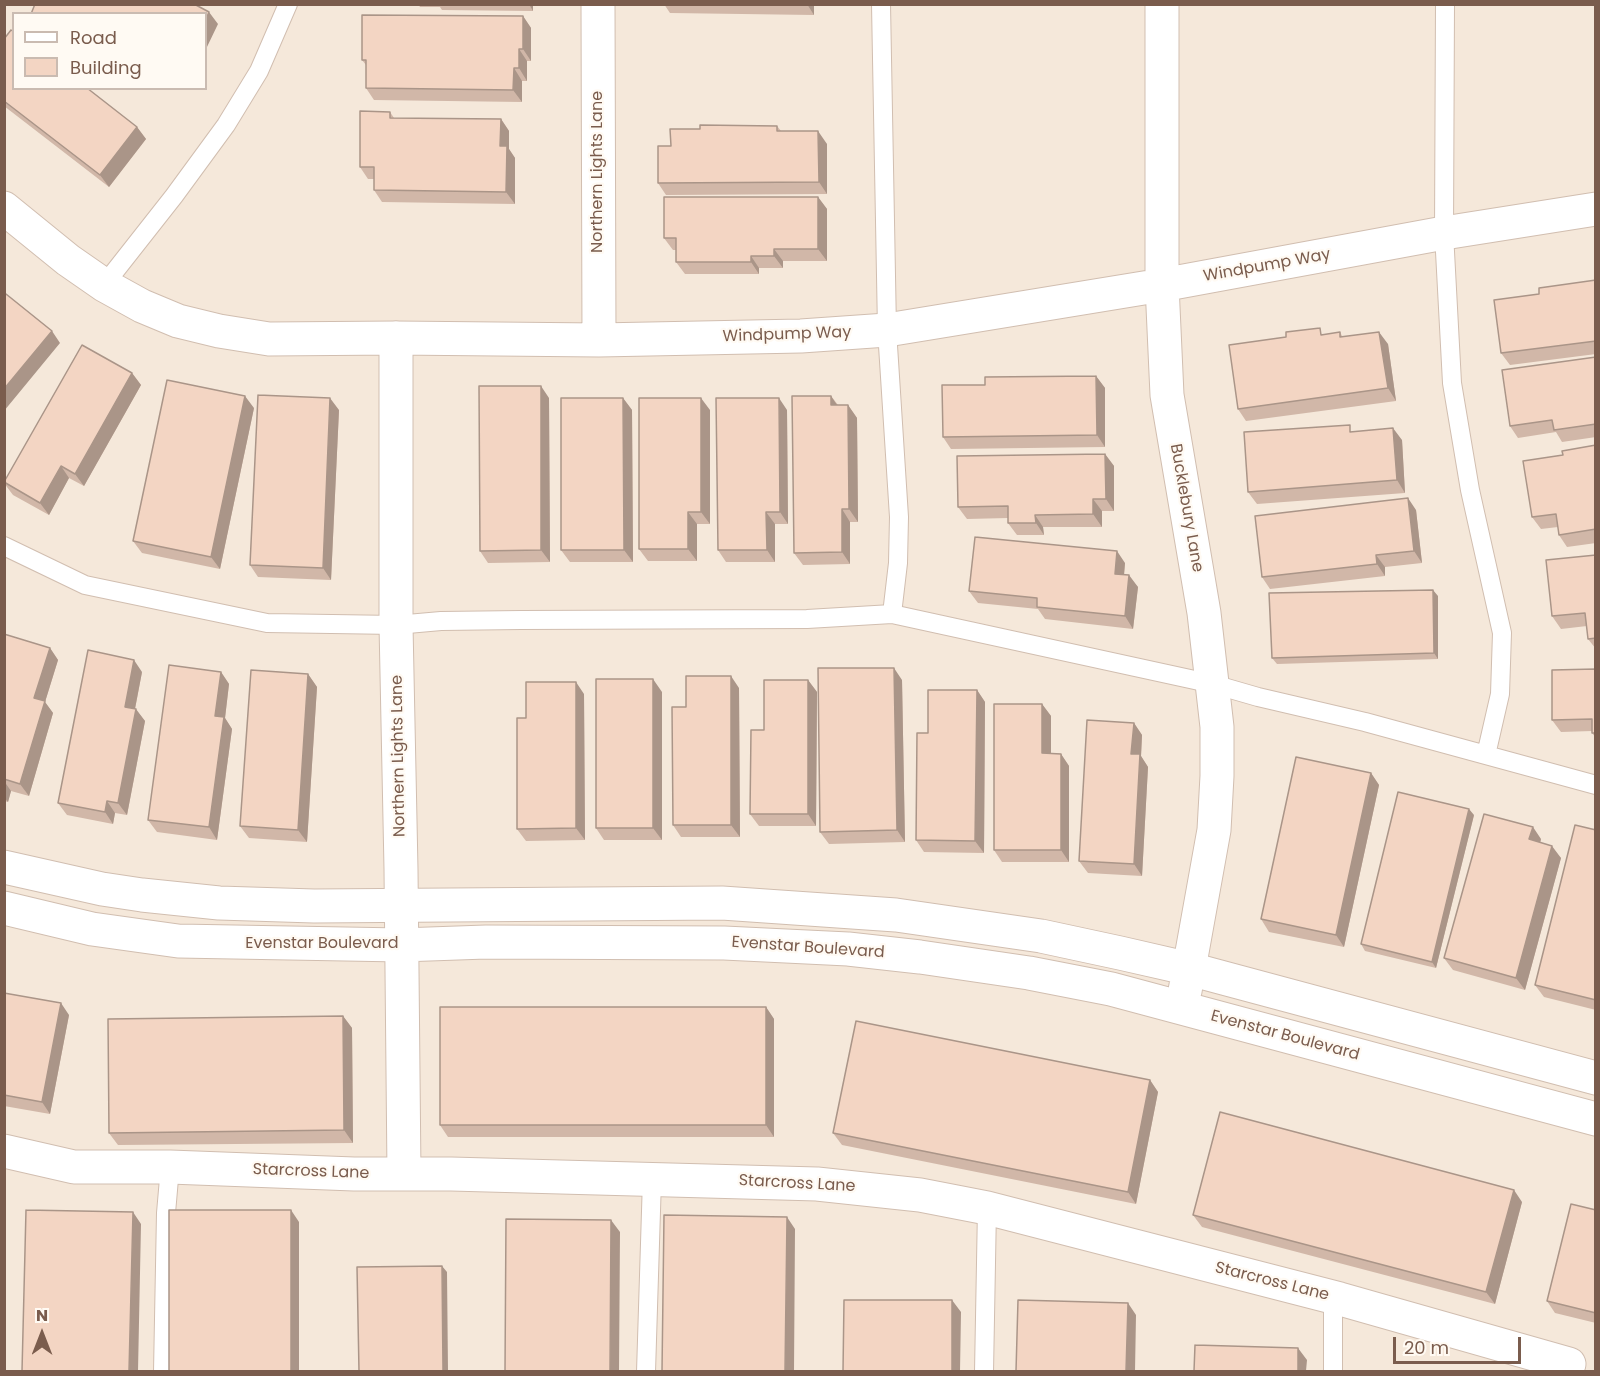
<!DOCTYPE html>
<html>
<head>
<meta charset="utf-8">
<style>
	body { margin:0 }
	#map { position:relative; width:1600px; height:1376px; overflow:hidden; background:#fdf6ec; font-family:Poppins,sans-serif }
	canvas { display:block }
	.frame { position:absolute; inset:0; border:6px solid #7a5c4d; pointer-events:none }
	.legend { position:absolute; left:12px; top:12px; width:195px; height:78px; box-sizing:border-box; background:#fffaf3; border:2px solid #cabbb1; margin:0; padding:8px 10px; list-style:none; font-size:18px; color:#7a5c4d }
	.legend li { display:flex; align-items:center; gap:12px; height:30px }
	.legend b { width:30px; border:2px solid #cabbb1 }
	.north { position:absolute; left:12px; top:1304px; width:60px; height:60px; -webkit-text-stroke:4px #fffaf3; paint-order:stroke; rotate:0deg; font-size:16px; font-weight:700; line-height:24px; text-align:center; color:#7a5c4d }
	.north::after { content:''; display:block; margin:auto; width:21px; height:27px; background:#7a5c4d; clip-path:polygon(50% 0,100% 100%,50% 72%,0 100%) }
	.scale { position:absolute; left:1393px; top:1337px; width:128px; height:27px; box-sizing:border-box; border:3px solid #7a5c4d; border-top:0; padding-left:8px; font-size:18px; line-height:21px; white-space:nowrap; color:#7a5c4d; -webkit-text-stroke:4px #fffaf3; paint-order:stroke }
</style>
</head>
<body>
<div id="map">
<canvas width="1600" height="1376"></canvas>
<div class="frame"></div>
<ul class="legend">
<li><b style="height:8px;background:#fff"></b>Road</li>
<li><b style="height:16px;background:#f3d5c3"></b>Building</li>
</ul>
<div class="north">N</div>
<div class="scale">20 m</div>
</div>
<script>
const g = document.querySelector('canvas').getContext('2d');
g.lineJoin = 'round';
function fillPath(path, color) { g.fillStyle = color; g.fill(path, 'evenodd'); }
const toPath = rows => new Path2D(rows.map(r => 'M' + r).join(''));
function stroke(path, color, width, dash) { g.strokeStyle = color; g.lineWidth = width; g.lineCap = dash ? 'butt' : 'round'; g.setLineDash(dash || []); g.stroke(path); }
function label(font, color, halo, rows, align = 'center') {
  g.font = font + ' Poppins,sans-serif'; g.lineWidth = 4.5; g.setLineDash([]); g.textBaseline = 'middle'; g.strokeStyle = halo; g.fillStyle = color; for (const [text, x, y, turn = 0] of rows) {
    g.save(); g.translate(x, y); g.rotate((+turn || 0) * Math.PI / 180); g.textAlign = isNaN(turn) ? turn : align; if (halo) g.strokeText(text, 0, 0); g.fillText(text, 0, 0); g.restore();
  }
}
fillPath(toPath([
	[5,5,1595,5,1595,1371,5,1371],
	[14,14,206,14,206,88,14,88]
]), '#f5e8da');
const service = toPath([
	[881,4,887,330,899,517,898,563,892,614],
	[1445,4,1444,233,1452,383,1470,490,1502,633,1500,694,1486,755],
	[104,285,174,196,226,125,259,71,288,4],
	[4,546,85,585,267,623,396,625,441,621,521,620,807,619,892,614,1213,684,1258,697,1365,722,1596,785],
	[163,1372,166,1213,170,1167],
	[646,1372,652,1179],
	[984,1372,987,1208],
	[1333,1372,1333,1298]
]);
const minor = toPath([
	[598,4,599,340],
	[1162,4,1162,285,1167,395,1204,613,1217,727,1217,776,1214,830,1185,991],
	[4,208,68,260,104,285,142,306,178,321,219,331,269,339,396,338,599,340,801,336,887,330,1162,285,1444,233,1596,209],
	[396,338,396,625,401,869,404,1174],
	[4,867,102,889,142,895,219,903,314,906,722,903,896,915,1041,936,1120,953,1190,969,1596,1078],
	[4,908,92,929,178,941,401,945,486,942,724,943,848,949,920,957,1029,973,1111,989,1596,1119],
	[4,1151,74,1167,170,1167,354,1174,451,1174,817,1184,920,1195,987,1208,1340,1299,1569,1364]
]);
stroke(service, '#d1beb0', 20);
stroke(minor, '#d1beb0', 35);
stroke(service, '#fff', 18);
stroke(minor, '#fff', 33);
fillPath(toPath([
	[418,4,533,4,533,11,442,10,440,7,420,7],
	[664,4,814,4,814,15,670,13],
	[523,16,531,28,531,61,527,61,527,81,522,81,522,102,374,100,366,88,366,65,362,60],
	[4,39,137,127,146,139,109,187,4,106],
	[390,112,394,118,501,119,509,131,509,149,515,158,515,204,382,202,374,190,374,179,368,179,360,167],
	[777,126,781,131,827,144,827,194,666,195,658,183,700,129],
	[818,197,827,209,827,261,783,261,783,268,759,268,759,274,685,274,676,262,676,250,673,250,664,238],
	[1596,280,1596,354,1510,365,1501,353,1539,294],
	[1340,332,1342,336,1388,344,1396,401,1246,421,1238,409,1325,335],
	[1596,357,1596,437,1562,442,1556,432,1518,438,1510,426],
	[132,373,141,385,84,486,69,478,49,515,13,495,4,483],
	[1096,376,1105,388,1105,447,951,449,943,437],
	[831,396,838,405,848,405,857,418,858,522,850,522,850,564,803,565,794,553],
	[549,398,550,562,488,563,480,551],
	[623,398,632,410,633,562,570,562,561,550],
	[254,408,220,569,142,553,133,541],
	[339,410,331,580,258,577,250,565],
	[710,410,710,524,697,524,697,561,648,561,639,549],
	[787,410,788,524,775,524,775,562,726,562,718,550],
	[1354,431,1402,440,1405,493,1257,504,1248,492],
	[1596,445,1596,543,1567,547,1559,535,1558,527,1541,529,1532,517,1563,455],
	[1105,454,1114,466,1114,511,1102,511,1102,527,1043,527,1044,535,1017,535,1008,523,1008,518,967,519,958,507],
	[1416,510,1422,563,1385,567,1385,576,1270,589,1262,577],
	[1596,555,1596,649,1588,639,1587,626,1561,629,1552,616],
	[1125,563,1124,575,1138,587,1133,629,1045,619,1038,609,978,603,969,591],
	[1438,596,1438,659,1277,664,1272,658],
	[4,634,50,648,58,660,45,702,53,713,29,796,11,791,8,802,4,801],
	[1596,669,1596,738,1592,733,1592,731,1561,732,1552,720],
	[142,672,135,709,145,721,127,815,115,813,113,824,67,815,58,803],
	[221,672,229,684,225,718,232,729,217,840,157,832,148,820],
	[308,674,317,687,307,842,249,838,240,826],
	[808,680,817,692,816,826,759,826,750,814,764,730],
	[902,680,905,842,829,844,820,832],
	[739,688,740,837,681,837,673,825,686,707],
	[977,690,985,702,984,853,924,852,916,840,928,733],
	[662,692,662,840,604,840,596,828],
	[584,694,585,840,526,841,517,829,526,718],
	[1042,704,1051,716,1051,753,1061,754,1069,766,1069,862,1002,862,994,850],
	[1134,723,1142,735,1141,756,1148,767,1142,876,1088,873,1079,861],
	[1371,773,1379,785,1344,947,1269,932,1261,919],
	[1474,815,1436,968,1365,951,1361,944],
	[1596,830,1596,1010,1544,997,1535,985],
	[1541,839,1540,842,1561,858,1525,990,1453,970,1444,958],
	[4,993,69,1015,50,1114,4,1106],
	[766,1007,774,1019,774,1137,448,1137,440,1125],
	[343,1016,352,1028,353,1143,118,1145,109,1133],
	[1150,1080,1158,1092,1136,1204,842,1145,833,1133],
	[1522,1202,1495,1304,1202,1227,1193,1215],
	[1596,1210,1596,1323,1555,1313,1547,1301]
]), '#d1b7a8');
fillPath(toPath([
	[529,4,533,4,533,11],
	[807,4,814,4,814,15],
	[209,12,218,24,206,49,206,19],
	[523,16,531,28,531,61,523,49],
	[519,49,527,61,527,81,519,68],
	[514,68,522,81,522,102,513,90],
	[501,119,509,131,509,149,515,158,515,204,506,192,500,146],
	[137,127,146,139,109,187,100,175],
	[818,131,827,144,827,194,819,182],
	[818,197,827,209,827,261,818,249],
	[774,249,783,261,783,268,774,256],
	[751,256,759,268,759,274,751,262],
	[52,331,60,343,4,411,4,389],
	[1379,332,1388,344,1396,401,1388,388],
	[132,373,141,385,84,486,75,474],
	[1096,376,1105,388,1105,447,1097,435],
	[541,386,549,398,550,562,541,550],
	[245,396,254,408,220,569,211,557],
	[831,396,839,408,831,405],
	[330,398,339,410,331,580,323,568],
	[623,398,632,410,633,562,624,550],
	[701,398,710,410,710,524,701,512],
	[779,398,787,410,788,524,780,512],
	[848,405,857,418,858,522,849,509],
	[1393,428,1402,440,1405,493,1397,480],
	[1105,454,1114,466,1114,511,1106,499],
	[61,466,69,478,49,515,40,503],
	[1408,498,1416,510,1422,563,1414,551],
	[1093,499,1102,511,1102,527,1093,514],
	[842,509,850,522,850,564,842,552],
	[688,512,697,524,697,561,688,549],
	[766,512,775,524,775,562,767,550],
	[1035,515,1043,527,1044,535,1036,523],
	[1117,551,1125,563,1123,586,1115,574],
	[1376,555,1385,567,1385,576,1377,564],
	[1129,575,1138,587,1133,629,1125,616],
	[1433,590,1438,596,1438,659,1434,653],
	[50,648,58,660,45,702,53,713,29,796,20,784,34,698],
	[134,660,142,672,133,719,125,707],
	[894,668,902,680,905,842,897,830],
	[221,672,229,684,225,718,232,729,217,840,209,827,215,716],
	[308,674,317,687,307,842,298,830],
	[731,676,739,688,740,837,731,825],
	[653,679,662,692,662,840,653,828],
	[808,680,817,692,816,826,808,814],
	[576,682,584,694,585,840,576,828],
	[977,690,985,702,984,853,975,841],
	[1042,704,1051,716,1051,765,1042,753],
	[136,709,145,721,127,815,118,803],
	[1134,723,1142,735,1141,756,1148,767,1142,876,1134,864,1131,754],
	[1061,754,1069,766,1069,862,1061,850],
	[1371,773,1379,785,1344,947,1336,935],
	[4,781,11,791,8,802,4,797],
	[107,801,115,813,113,824,105,812],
	[1469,809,1474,815,1436,968,1432,962],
	[1533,827,1541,839,1538,852,1529,839],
	[1552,846,1561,858,1525,990,1516,978],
	[61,1003,69,1015,50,1114,42,1102],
	[766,1007,774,1019,774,1137,766,1125],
	[343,1016,352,1028,353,1143,344,1130],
	[1150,1080,1158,1092,1136,1204,1128,1192],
	[1514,1190,1522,1202,1495,1304,1486,1292],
	[291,1210,299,1222,299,1371,291,1371],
	[133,1212,141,1224,138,1371,129,1371],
	[787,1217,795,1229,794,1371,785,1371],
	[611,1220,620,1232,619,1371,610,1371],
	[442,1266,447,1272,448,1371,443,1371],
	[952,1300,961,1312,960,1371,952,1371],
	[1128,1303,1136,1315,1135,1371,1126,1371],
	[1298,1348,1307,1360,1306,1371,1298,1371]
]), '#aa9588');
const building = toPath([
	[35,4,194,4,209,12,206,19,206,14,31,14,35,4],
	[362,15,523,16,523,49,519,49,519,68,514,68,513,90,366,88,366,60,362,60,362,15],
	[11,30,14,32,14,88,87,88,137,127,100,175,4,101,4,39,11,30],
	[360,111,390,112,390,118,501,119,500,146,507,146,506,192,374,190,374,167,360,167,360,111],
	[700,125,777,126,777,131,818,131,819,182,658,183,658,146,671,146,670,129,700,129,700,125],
	[664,197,818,197,818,249,774,249,774,256,751,256,751,262,676,262,676,238,664,238,664,197],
	[1596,280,1596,341,1501,353,1494,300,1539,294,1539,288,1596,280],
	[6,294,52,331,4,389,4,297,6,294],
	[1320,328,1321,335,1340,332,1340,337,1379,332,1388,388,1238,409,1229,345,1286,337,1286,332,1320,328],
	[82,345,132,373,75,474,61,466,40,503,4,482,82,345],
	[1596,357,1596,424,1554,430,1552,420,1510,426,1502,370,1596,357],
	[1096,376,1097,435,943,437,942,385,985,385,985,377,1096,376],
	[167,380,245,396,211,557,133,541,167,380],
	[479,386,541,386,541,550,480,551,479,386],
	[258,395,330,398,323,568,250,565,258,395],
	[792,396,831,396,831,405,848,405,849,509,842,509,842,552,794,553,792,396],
	[561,398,623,398,624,550,561,550,561,398],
	[639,398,701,398,701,512,688,512,688,549,639,549,639,398],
	[716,398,779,398,780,512,766,512,767,550,718,550,716,398],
	[1350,425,1350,432,1393,428,1397,480,1248,492,1244,432,1350,425],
	[1596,445,1596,529,1559,535,1556,514,1532,517,1523,461,1563,455,1562,451,1596,445],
	[1105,454,1106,499,1093,499,1093,514,1035,515,1036,523,1008,523,1008,506,958,507,957,456,1105,454],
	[1408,498,1414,551,1376,555,1377,564,1262,577,1255,516,1408,498],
	[975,537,1117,551,1115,574,1129,575,1125,616,1037,607,1037,598,969,591,975,537],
	[1596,555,1596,638,1588,639,1585,613,1552,616,1546,560,1596,555],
	[1433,590,1434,653,1272,658,1269,593,1433,590],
	[4,634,50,648,34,698,45,701,20,784,4,779,4,634],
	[88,650,134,660,125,707,136,709,118,803,107,801,105,812,58,803,88,650],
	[169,665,221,672,215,716,224,717,209,827,148,820,169,665],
	[818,668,894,668,897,830,820,832,818,668],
	[1596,669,1596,733,1592,733,1592,719,1552,720,1552,670,1596,669],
	[251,670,308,674,298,830,240,826,251,670],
	[686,676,731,676,731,825,673,825,672,707,686,707,686,676],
	[596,679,653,679,653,828,596,828,596,679],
	[764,680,808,680,808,814,750,814,751,730,764,730,764,680],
	[526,682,576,682,576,828,517,829,517,718,526,718,526,682],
	[928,690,977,690,975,841,916,840,917,733,928,733,928,690],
	[994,704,1042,704,1042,753,1061,754,1061,850,994,850,994,704],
	[1087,720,1134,723,1131,754,1140,754,1134,864,1079,861,1087,720],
	[1296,757,1371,773,1336,935,1261,919,1296,757],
	[1398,792,1469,809,1432,962,1361,944,1398,792],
	[1484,814,1533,827,1529,839,1552,846,1516,978,1444,958,1484,814],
	[1575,825,1596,830,1596,1000,1535,985,1575,825],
	[4,993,61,1003,42,1102,4,1095,4,993],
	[440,1007,766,1007,766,1125,440,1125,440,1007],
	[343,1016,344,1130,109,1133,108,1019,343,1016],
	[856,1021,1150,1080,1128,1192,833,1133,856,1021],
	[1220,1112,1514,1190,1486,1292,1193,1215,1220,1112],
	[1571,1204,1596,1210,1596,1313,1547,1301,1571,1204],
	[26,1210,133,1212,129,1371,22,1371,26,1210],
	[169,1210,291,1210,291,1371,169,1371,169,1210],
	[664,1215,787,1217,785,1371,662,1371,664,1215],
	[506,1219,611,1220,610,1371,505,1371,506,1219],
	[442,1266,443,1371,359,1371,357,1267,442,1266],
	[844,1300,952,1300,952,1371,843,1371,844,1300],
	[1018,1300,1128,1303,1126,1371,1016,1371,1018,1300],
	[1195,1345,1298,1348,1298,1371,1194,1371,1195,1345]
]);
fillPath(building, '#f3d5c3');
stroke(building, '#aa9588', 1.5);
label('16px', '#7a5c4d', '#fffaf3', [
	["Northern Lights Lane",598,172,-90],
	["Windpump Way",1267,266,-10],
	["Windpump Way",787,335,-2],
	["Bucklebury Lane",1186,508,80],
	["Northern Lights Lane",399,756,-91],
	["Evenstar Boulevard",322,944],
	["Evenstar Boulevard",808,948,4],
	["Evenstar Boulevard",1285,1036,15],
	["Starcross Lane",311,1172,2],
	["Starcross Lane",797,1184,3],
	["Starcross Lane",1272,1282,14]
]);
</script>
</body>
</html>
